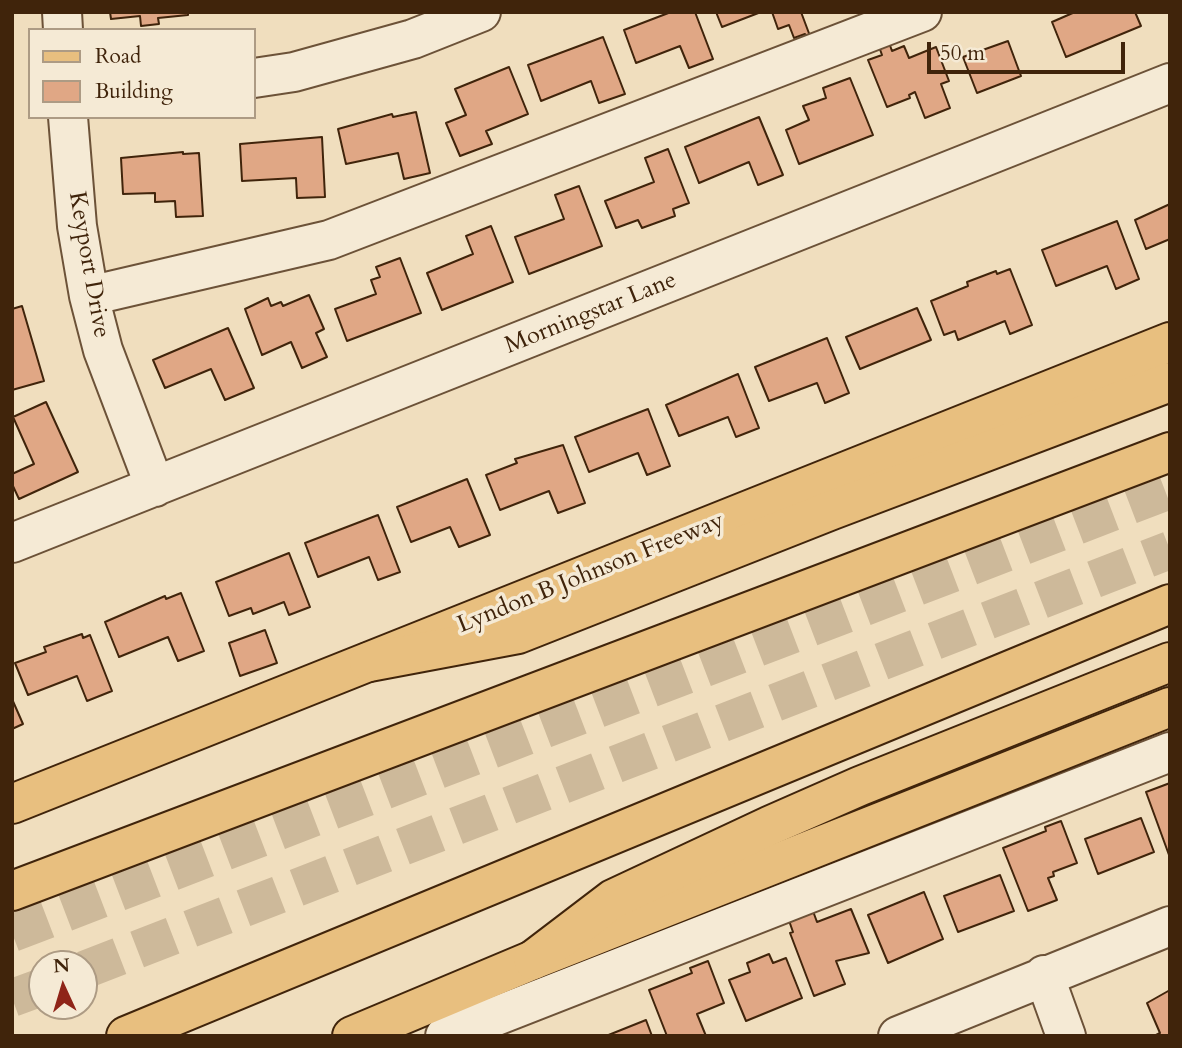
<!DOCTYPE html>
<html>
<head>
<meta charset="utf-8">
<style>
	body { margin:0 }
	#map { position:relative; width:1182px; height:1048px; overflow:hidden; background:#f0debe; font-family:Cardo,serif }
	canvas { display:block }
	.frame { position:absolute; inset:0; border:14px solid #40240b; pointer-events:none }
	.legend { position:absolute; left:28px; top:28px; width:228px; height:91px; box-sizing:border-box; background:#f5ead5; border:2px solid #ad9b84; margin:0; padding:9px 12px; list-style:none; font-size:21px; color:#40240b }
	.legend li { display:flex; align-items:center; gap:14px; height:35px }
	.legend b { width:35px; border:2px solid #ad9b84 }
	.north { position:absolute; left:28px; top:950px; width:70px; height:70px; box-sizing:border-box; background:#f5ead5; border:2px solid #ad9b84; border-radius:50%; rotate:356deg; font-size:19px; font-weight:700; line-height:28px; text-align:center; color:#40240b }
	.north::after { content:''; display:block; margin:auto; width:24px; height:32px; background:#8f2418; clip-path:polygon(50% 0,100% 100%,50% 72%,0 100%) }
	.scale { position:absolute; left:927px; top:42px; width:198px; height:32px; box-sizing:border-box; border:4px solid #40240b; border-top:0; padding-left:9px; font-size:21px; line-height:24px; white-space:nowrap; color:#40240b; -webkit-text-stroke:5px #f5ead5; paint-order:stroke }
</style>
</head>
<body>
<div id="map">
<canvas width="1182" height="1048"></canvas>
<div class="frame"></div>
<ul class="legend">
<li><b style="height:9px;background:#e8bf7f"></b>Road</li>
<li><b style="height:19px;background:#e0a785"></b>Building</li>
</ul>
<div class="north">N</div>
<div class="scale">50 m</div>
</div>
<script>
const g = document.querySelector('canvas').getContext('2d');
g.lineJoin = 'round';
function fillPath(path, color) { g.fillStyle = color; g.fill(path, 'evenodd'); }
const toPath = rows => new Path2D(rows.map(r => 'M' + r).join(''));
function stroke(path, color, width, dash) { g.strokeStyle = color; g.lineWidth = width; g.lineCap = dash ? 'butt' : 'round'; g.setLineDash(dash || []); g.stroke(path); }
function label(font, color, halo, rows, align = 'center') {
  g.font = font + ' Cardo,serif'; g.lineWidth = 7; g.setLineDash([]); g.textBaseline = 'middle'; g.strokeStyle = halo; g.fillStyle = color; for (const [text, x, y, turn = 0] of rows) {
    g.save(); g.translate(x, y); g.rotate((+turn || 0) * Math.PI / 180); g.textAlign = isNaN(turn) ? turn : align; if (halo) g.strokeText(text, 0, 0); g.fillText(text, 0, 0); g.restore();
  }
}
const building = toPath([
	[110,12,188,12,188,15,158,18,159,24,141,26,140,16,111,19,110,12],
	[671,12,695,12,713,59,689,68,680,46,636,63,624,30,671,12],
	[716,12,761,12,722,27,716,12],
	[772,12,801,12,810,36,810,47,805,34,794,38,789,25,778,29,772,12],
	[1075,12,1135,12,1141,26,1066,57,1052,22,1075,12],
	[603,37,625,94,599,103,591,81,541,101,528,65,603,37],
	[887,37,892,51,904,46,909,58,936,47,949,81,941,84,950,108,925,118,915,92,909,95,910,98,887,107,868,60,882,55,877,41,887,37],
	[1008,41,1021,76,977,93,963,57,1008,41],
	[509,67,528,114,486,131,492,144,460,156,446,123,466,115,455,89,509,67],
	[850,78,873,135,799,164,786,130,809,120,803,106,826,98,823,88,850,78],
	[416,112,430,173,404,179,398,153,346,164,338,129,392,114,393,117,416,112],
	[759,117,783,175,758,185,749,162,699,183,685,147,759,117],
	[322,137,325,197,297,198,296,178,242,181,240,144,322,137],
	[668,149,689,203,673,209,675,216,642,228,638,220,616,228,605,201,654,182,645,158,668,149],
	[183,152,183,154,199,153,203,216,176,217,175,201,155,202,155,193,123,194,121,158,183,152],
	[579,186,602,246,529,274,515,237,564,219,555,195,579,186],
	[1170,204,1170,239,1146,249,1135,220,1170,204],
	[1117,221,1139,279,1116,289,1107,266,1056,286,1042,250,1117,221],
	[491,226,513,282,442,310,427,273,473,254,466,236,491,226],
	[400,258,421,313,347,341,335,309,376,294,371,280,380,277,376,267,400,258],
	[1010,269,1032,325,1010,334,1005,321,958,340,955,331,944,335,931,301,968,286,967,282,996,271,997,274,1010,269],
	[309,295,324,329,316,333,327,357,302,368,291,342,262,355,245,309,268,298,271,306,281,302,283,306,309,295],
	[22,306,44,381,12,390,12,309,22,306],
	[917,308,931,340,860,369,846,337,917,308],
	[228,328,254,388,225,400,211,369,165,388,153,360,228,328],
	[827,338,849,393,825,403,817,383,769,401,755,367,827,338],
	[738,374,759,428,736,437,728,417,679,436,666,405,738,374],
	[46,402,78,472,19,499,12,484,12,474,34,464,13,417,46,402],
	[648,409,670,466,647,475,638,453,589,472,575,437,648,409],
	[563,445,585,503,558,513,549,491,500,510,486,475,517,463,515,459,563,445],
	[467,479,490,535,459,547,450,527,411,542,397,507,467,479],
	[378,515,400,572,378,580,369,557,318,577,305,543,378,515],
	[289,553,310,607,289,615,284,602,253,614,251,608,229,616,216,582,289,553],
	[181,593,204,651,178,661,168,637,119,657,105,622,165,596,166,599,181,593],
	[265,630,277,663,240,676,229,643,265,630],
	[82,634,83,638,90,635,112,691,87,701,77,676,28,695,15,663,46,652,44,647,82,634],
	[12,699,23,724,12,729,12,699],
	[1170,783,1170,854,1169,855,1146,792,1170,783],
	[1141,818,1154,852,1098,874,1085,839,1141,818],
	[1061,821,1077,863,1053,872,1054,876,1048,878,1057,900,1028,911,1003,848,1046,831,1045,827,1061,821],
	[1000,875,1014,911,958,932,944,896,1000,875],
	[924,892,943,939,888,963,868,915,924,892],
	[810,903,817,922,851,909,869,953,836,961,845,984,814,996,790,933,793,932,786,912,810,903],
	[769,954,773,963,786,958,802,998,746,1021,729,980,750,972,747,963,769,954],
	[708,961,724,1003,697,1014,706,1036,667,1036,649,990,692,973,690,968,708,961],
	[1170,990,1170,1036,1154,1036,1160,1033,1147,1003,1170,990],
	[646,1020,652,1036,606,1036,646,1020]
]);
fillPath(building, '#e0a785');
stroke(building, '#40240b', 2);
stroke(toPath([
	[12,933,1170,490],
	[84,970,1170,550],
	[12,998,42,987]
]), '#cdb99a', 38, [38, 19]);
const minor = toPath([
	[62,12,63,30],
	[254,78,294,72,413,39,481,12],
	[68,117,77,226,89,296,103,350,155,487],
	[89,296,329,240,922,12],
	[12,543,1170,83],
	[1044,975,1066,1036],
	[445,1036,1170,752],
	[898,1036,1170,926]
]);
const major = toPath([
	[12,804,1170,342],
	[352,1036,533,960,1170,707]
]);
const highway = toPath([
	[369,662,518,634,832,510,1170,382],
	[12,891,1170,452],
	[533,960,613,899,769,826,860,786,1170,662],
	[126,1036,1170,604]
]);
stroke(minor, '#6c5238', 42);
stroke(major, '#40240b', 42);
stroke(highway, '#40240b', 42);
stroke(minor, '#f5ead5', 38);
stroke(major, '#e8bf7f', 38);
stroke(highway, '#e8bf7f', 38);
label('24px', '#40240b', '#f5ead5', [
	["Keyport Drive",88,265,80],
	["Morningstar Lane",591,314,-22],
	["Lyndon B Johnson Freeway",591,574,-22]
]);
</script>
</body>
</html>
